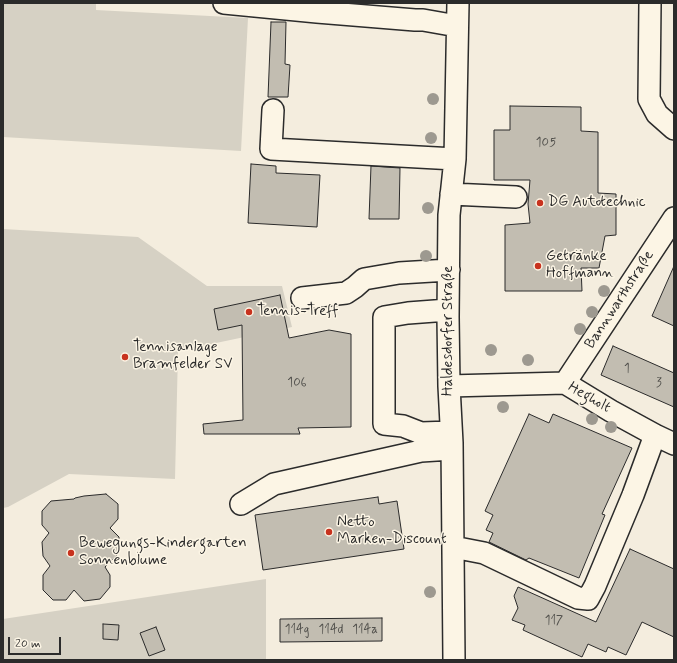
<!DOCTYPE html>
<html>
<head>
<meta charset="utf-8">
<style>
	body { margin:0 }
	#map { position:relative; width:677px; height:663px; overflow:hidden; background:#f4edde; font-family:Mynerve,sans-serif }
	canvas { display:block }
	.frame { position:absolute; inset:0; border:4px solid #2b2b2b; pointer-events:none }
	.scale { position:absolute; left:8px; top:637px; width:53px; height:18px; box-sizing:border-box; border:2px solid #2b2b2b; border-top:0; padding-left:5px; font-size:12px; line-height:14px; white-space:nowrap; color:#2b2b2b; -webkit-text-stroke:3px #fcf5e5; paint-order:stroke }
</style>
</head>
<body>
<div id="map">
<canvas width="677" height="663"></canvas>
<div class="frame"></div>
<div class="scale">20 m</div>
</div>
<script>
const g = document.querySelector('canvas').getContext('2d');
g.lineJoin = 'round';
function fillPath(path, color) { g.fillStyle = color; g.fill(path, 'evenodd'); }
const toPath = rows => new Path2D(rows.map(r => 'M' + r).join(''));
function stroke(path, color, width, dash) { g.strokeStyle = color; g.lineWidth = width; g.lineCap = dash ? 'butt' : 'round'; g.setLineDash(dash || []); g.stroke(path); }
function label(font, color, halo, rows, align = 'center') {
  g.font = font + ' Mynerve,sans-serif'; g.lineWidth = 3; g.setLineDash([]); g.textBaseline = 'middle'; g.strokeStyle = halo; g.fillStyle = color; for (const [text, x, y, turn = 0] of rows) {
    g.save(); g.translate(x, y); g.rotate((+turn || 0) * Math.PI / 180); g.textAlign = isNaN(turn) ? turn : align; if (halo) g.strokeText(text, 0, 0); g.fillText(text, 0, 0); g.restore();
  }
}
fillPath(toPath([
	[3,3,96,3,96,10,248,18,241,151,3,137],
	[3,229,138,237,207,286,282,286,292,327,178,351,175,479,69,474,8,507,3,508],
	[266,579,266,660,3,660,3,619]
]), '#d6d1c4');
const building = toPath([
	[271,22,286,22,285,64,290,65,288,97,268,97,271,22],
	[510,106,581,107,581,131,598,132,598,193,616,194,616,235,605,236,599,268,581,268,582,291,505,291,505,225,530,223,528,204,530,180,494,180,494,130,510,130,510,106],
	[251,164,276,166,276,173,320,175,317,227,248,223,251,164],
	[371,166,400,168,399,219,369,219,371,166],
	[674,266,674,326,652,316,674,266],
	[280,295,289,338,329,330,351,334,351,427,298,428,300,434,204,434,203,424,243,420,242,325,218,330,214,309,280,295],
	[613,346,674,373,674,407,601,375,613,346],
	[529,414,549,423,553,414,632,448,602,514,605,515,579,578,529,558,526,560,489,542,493,533,486,530,493,515,485,511,529,414],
	[106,494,118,504,118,519,110,528,119,537,119,553,105,567,110,575,110,587,100,599,84,601,74,590,66,600,53,600,43,590,43,575,50,566,43,556,42,542,49,533,42,525,42,511,51,501,74,499,75,498,84,496,106,494],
	[378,497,379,504,397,501,404,549,263,570,255,515,378,497],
	[630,549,674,569,674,637,642,622,626,655,608,647,606,652,588,644,582,657,523,630,525,625,512,620,518,608,514,596,518,587,596,622,630,549],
	[382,618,382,641,280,642,280,619,382,618],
	[103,624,119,625,118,640,103,639,103,624],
	[156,627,165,650,149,656,140,633,156,627]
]);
fillPath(building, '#c2bdb1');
stroke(building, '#2b2b2b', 1);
const minor = toPath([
	[224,3,317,12,415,20,423,20,457,26],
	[650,3,649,99,657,114,674,129],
	[273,110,271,149,455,159],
	[451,194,516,197],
	[302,298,346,293,355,287,364,279,399,273,449,270],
	[448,310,408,313,384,317,384,424,403,426,421,433,451,432],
	[565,383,674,218],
	[449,386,565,383,611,411,655,435,674,444],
	[241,504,274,484,421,451,452,449],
	[453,547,484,553,578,598,588,599,595,586,633,495,655,435],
	[454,660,452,443,449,386,448,317,449,215,455,159,458,3]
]);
stroke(minor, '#2b2b2b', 24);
stroke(minor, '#fcf5e5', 21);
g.fillStyle = '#9d9990';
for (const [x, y] of [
	[433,99],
	[431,138],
	[428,208],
	[426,256],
	[604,291],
	[592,312],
	[580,329],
	[491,350],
	[528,360],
	[503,407],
	[592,419],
	[611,427],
	[430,592]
]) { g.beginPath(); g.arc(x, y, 6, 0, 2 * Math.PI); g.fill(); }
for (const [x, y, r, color] of [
	[540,203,4,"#c8321e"],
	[538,266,4,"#c8321e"],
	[249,312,4,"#c8321e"],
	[125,357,4,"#c8321e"],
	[329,532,4,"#c8321e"],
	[71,553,4,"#c8321e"]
]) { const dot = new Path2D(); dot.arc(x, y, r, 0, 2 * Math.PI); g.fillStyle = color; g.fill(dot); stroke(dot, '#fcf5e5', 1.5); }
label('13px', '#51504c', null, [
	["105",546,143],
	["1",627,369],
	["106",297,383],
	["3",659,383],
	["117",554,621],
	["114g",297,630],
	["114d",331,630],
	["114a",365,630]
]);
label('15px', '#2b2b2b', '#fcf5e5', [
	["DG Autotechnic",548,203],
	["Getränke",546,257],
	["Hoffmann",546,274],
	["Tennis-Treff",257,312],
	["Tennisanlage",133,348],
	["Bramfelder SV",133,365],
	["Netto",337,523],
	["Marken-Discount",337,540],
	["Bewegungs-Kindergarten",79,544],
	["Sonnenblume",79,561]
], 'left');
label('15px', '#2b2b2b', '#fcf5e5', [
	["Bannwarthstraße",620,300,-57],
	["Haldesdorfer Straße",449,331,-90],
	["Hegholt",589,398,30]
]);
</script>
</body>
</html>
